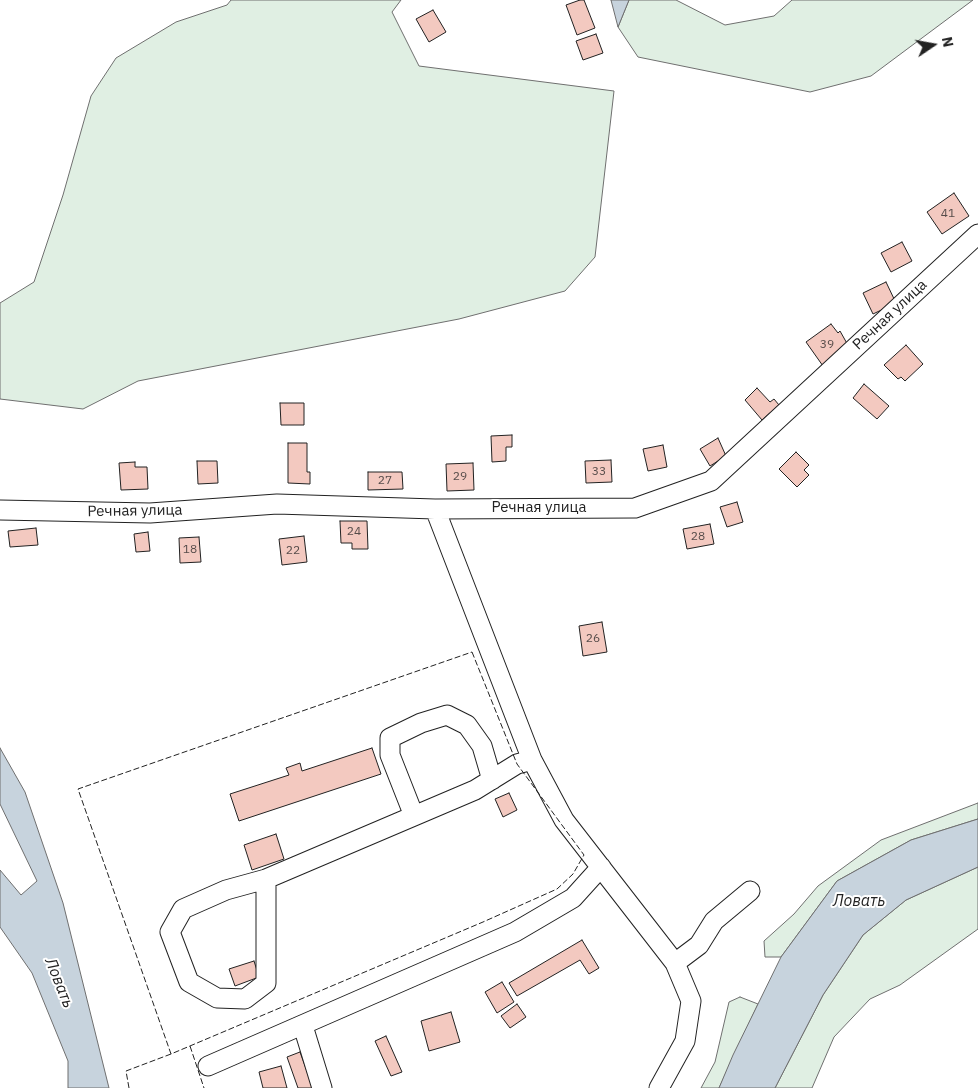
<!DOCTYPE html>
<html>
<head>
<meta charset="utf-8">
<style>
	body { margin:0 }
	#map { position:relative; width:978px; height:1088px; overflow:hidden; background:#fff; font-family:"IBM Plex Sans",sans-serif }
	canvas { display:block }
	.north { position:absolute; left:908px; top:20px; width:50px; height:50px; -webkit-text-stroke:4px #fff; paint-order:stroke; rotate:78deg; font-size:14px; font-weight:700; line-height:20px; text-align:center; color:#222 }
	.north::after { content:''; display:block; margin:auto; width:18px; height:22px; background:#222; clip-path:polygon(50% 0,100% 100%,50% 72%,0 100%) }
</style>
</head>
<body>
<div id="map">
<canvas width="978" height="1088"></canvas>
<div class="north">N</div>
</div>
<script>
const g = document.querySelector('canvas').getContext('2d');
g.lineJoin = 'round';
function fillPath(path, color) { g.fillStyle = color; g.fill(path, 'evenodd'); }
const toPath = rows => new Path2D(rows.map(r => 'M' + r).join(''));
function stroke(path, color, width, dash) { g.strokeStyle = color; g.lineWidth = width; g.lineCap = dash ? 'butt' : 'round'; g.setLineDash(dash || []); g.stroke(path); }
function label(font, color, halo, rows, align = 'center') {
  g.font = font + ' "IBM Plex Sans",sans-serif'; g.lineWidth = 4; g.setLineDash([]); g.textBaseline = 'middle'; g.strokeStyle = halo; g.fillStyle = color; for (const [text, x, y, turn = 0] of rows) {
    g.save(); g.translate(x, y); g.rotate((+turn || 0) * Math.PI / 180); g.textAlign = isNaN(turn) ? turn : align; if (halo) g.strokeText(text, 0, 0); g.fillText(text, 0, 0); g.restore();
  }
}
const green = toPath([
	[231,0,401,0,392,12,419,66,614,91,595,257,565,291,459,319,138,381,83,409,0,399,0,303,34,282,63,195,91,96,116,58,176,22,227,5,231,0],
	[629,0,676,0,725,25,774,16,792,0,973,0,871,76,810,92,638,57,618,27,629,0],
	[978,803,978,819,911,840,837,881,781,957,765,957,764,941,794,914,818,886,881,840,978,803],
	[978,867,978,929,900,985,870,999,834,1037,812,1088,775,1088,823,995,863,935,906,900,978,867],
	[740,997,758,1004,719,1088,701,1088,715,1062,729,1002,740,997]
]);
fillPath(green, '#e0efe3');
stroke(green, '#6f6f6f', 1);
const water = toPath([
	[611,0,629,0,618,27,611,0],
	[0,748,25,792,63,903,109,1088,68,1088,68,1061,32,973,0,927,0,870,21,895,37,881,0,804,0,748],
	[978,819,978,867,906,900,863,935,823,995,775,1088,719,1088,733,1055,781,957,837,881,911,840,978,819]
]);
fillPath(water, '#c7d3dd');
stroke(water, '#6f6f6f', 1);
const building = toPath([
	[580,0,584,0,595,28,577,35,566,5,580,0],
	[433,10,446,32,429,42,416,19,433,10],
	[596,34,603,53,583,60,576,41,596,34],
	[954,193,969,216,942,234,927,212,954,193],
	[902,242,912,261,891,272,881,253,902,242],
	[886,282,896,303,873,314,863,293,886,282],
	[831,324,838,333,840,331,849,347,823,366,806,342,831,324],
	[906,345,923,364,905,381,901,377,898,379,884,365,906,345],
	[864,384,889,406,877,419,853,398,864,384],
	[757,388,770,402,774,399,779,405,762,420,745,400,757,388],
	[280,403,304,403,304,425,281,425,280,403],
	[512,435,512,447,506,447,506,461,492,462,491,436,512,435],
	[718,438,726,456,710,466,700,449,718,438],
	[288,443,307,443,307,472,310,472,310,484,288,483,288,443],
	[663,445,667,467,648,471,643,449,663,445],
	[796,452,809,465,804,470,809,475,797,487,779,469,796,452],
	[611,460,612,482,586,483,585,461,611,460],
	[197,461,217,461,218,483,198,484,197,461],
	[135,462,135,467,147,467,148,489,121,490,119,463,135,462],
	[473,463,474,490,447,491,446,464,473,463],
	[368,472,402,472,403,489,368,490,368,472],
	[737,502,743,522,727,527,720,507,737,502],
	[340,521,367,521,368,549,352,549,352,543,341,543,340,521],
	[710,524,714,544,687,549,683,529,710,524],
	[36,528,38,545,10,547,8,531,36,528],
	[148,532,150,551,136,552,134,534,148,532],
	[304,536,307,562,282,565,279,539,304,536],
	[199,537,201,562,180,563,179,538,199,537],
	[602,622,607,652,583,656,579,626,602,622],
	[372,748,381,774,239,821,230,794,289,775,286,768,300,763,302,771,372,748],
	[509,793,517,810,503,817,495,799,509,793],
	[276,834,284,859,252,870,244,845,276,834],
	[582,940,599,968,589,974,580,960,517,996,509,983,582,940],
	[254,961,259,977,235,986,229,969,254,961],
	[502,982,514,1002,497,1013,485,992,502,982],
	[517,1004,526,1017,510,1028,501,1016,517,1004],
	[451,1012,460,1042,429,1051,421,1021,451,1012],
	[386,1036,402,1072,391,1076,375,1041,386,1036],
	[300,1052,313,1088,298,1088,287,1057,300,1052],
	[281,1066,287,1088,263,1088,259,1072,281,1066]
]);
fillPath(building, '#f3c9c0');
stroke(building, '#222', 1);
const minor = toPath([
	[435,509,532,760,564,820,675,963,691,1001,685,1041,659,1088],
	[0,510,150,513,277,504,435,509,635,508,711,481,978,234],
	[414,816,390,755,390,738,421,723,447,715,467,725,482,746,492,780],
	[266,879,266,983,245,999,217,998,189,982,170,932,183,909,226,890,266,879,475,790,517,764,532,760],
	[675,963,699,945,714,921,750,891],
	[303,1026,322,1088],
	[208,1066,515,932,573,898,601,867]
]);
stroke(minor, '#222', 21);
stroke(minor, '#fff', 19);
stroke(toPath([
	[472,652,517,764,584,855,573,874,557,889,483,922,171,1054,78,789,472,652],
	[190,1046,204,1088],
	[129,1088,126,1071,171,1054]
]), '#222', 1, [6, 2.5]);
label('12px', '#564c4a', null, [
	["41",948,214],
	["39",827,345],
	["33",599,472],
	["29",460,477],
	["27",385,481],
	["24",354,532],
	["28",698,537],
	["18",190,550],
	["22",293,551],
	["26",593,639]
]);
label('15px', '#222', '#fff', [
	["Речная улица",890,315,-43],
	["Речная улица",539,508],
	["Речная улица",135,511,-1]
]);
label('italic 16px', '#222', '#fff', [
	["Ловать",859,901],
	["Ловать",59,983,68]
]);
</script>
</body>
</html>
